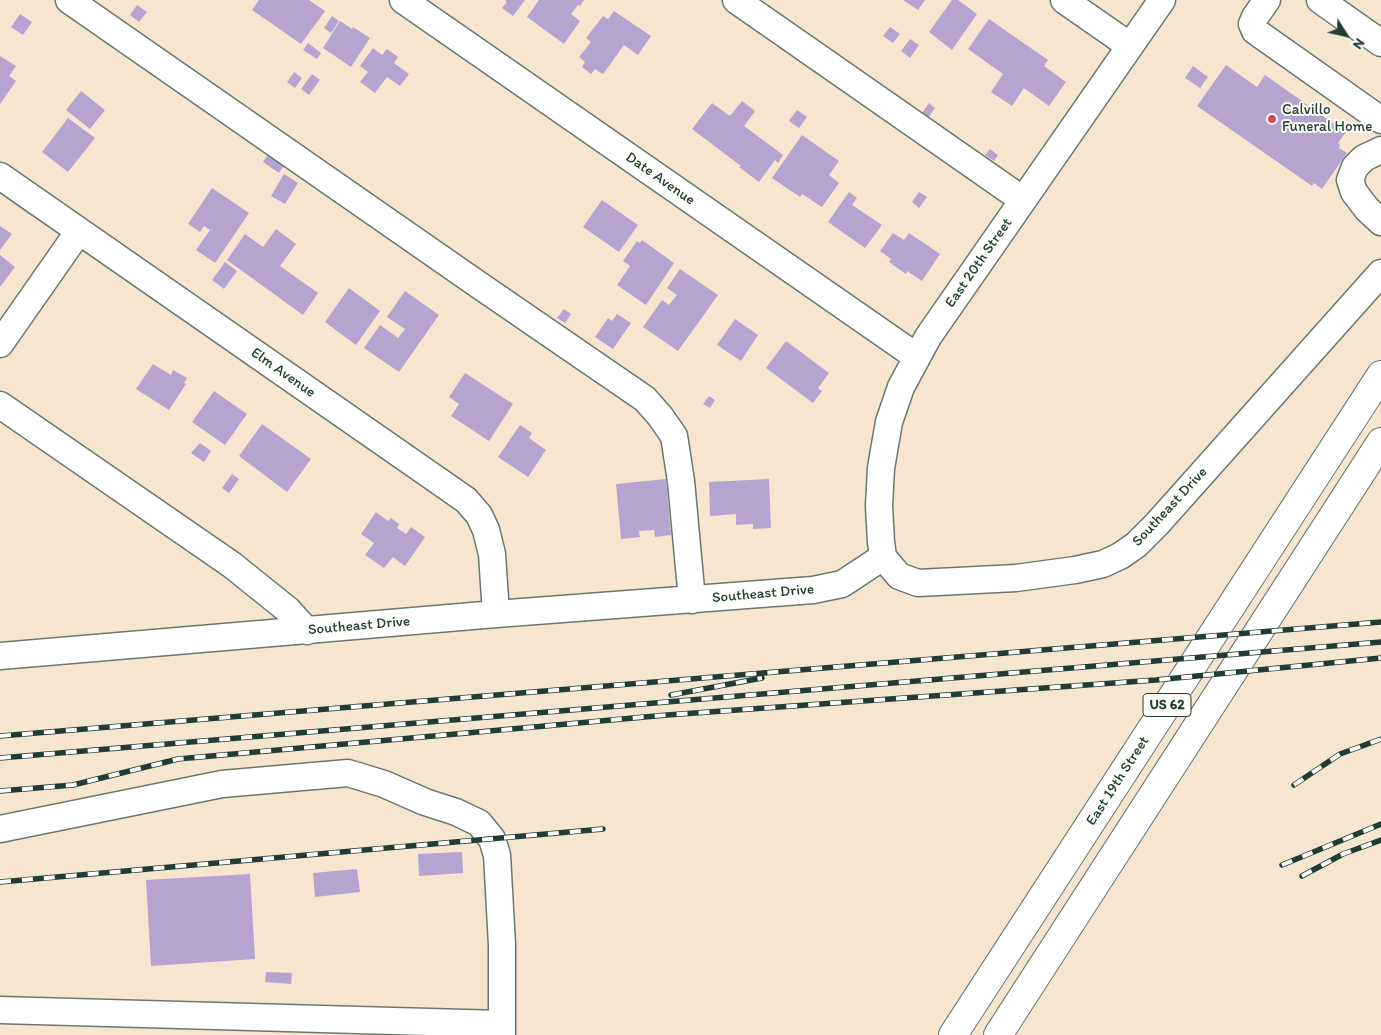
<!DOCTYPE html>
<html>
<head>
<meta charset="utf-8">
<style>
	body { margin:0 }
	#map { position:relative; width:1381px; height:1035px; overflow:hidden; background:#f6e6d0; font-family:Itim,sans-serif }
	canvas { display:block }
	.north { position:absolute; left:1321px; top:10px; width:50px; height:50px; -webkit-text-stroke:4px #fdfcf7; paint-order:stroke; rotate:125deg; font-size:14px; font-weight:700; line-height:20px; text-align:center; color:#1f3d34 }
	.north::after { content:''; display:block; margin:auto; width:18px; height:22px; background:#1f3d34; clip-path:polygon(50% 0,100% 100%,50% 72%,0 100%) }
</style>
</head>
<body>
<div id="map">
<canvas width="1381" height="1035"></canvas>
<div class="north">N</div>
</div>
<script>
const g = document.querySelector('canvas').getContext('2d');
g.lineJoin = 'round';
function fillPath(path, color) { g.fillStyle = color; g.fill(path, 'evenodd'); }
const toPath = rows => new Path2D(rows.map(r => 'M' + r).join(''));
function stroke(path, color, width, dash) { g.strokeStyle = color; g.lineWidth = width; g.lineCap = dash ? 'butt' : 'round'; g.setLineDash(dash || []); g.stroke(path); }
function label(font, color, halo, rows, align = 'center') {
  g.font = font + ' Itim,sans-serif'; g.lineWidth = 4; g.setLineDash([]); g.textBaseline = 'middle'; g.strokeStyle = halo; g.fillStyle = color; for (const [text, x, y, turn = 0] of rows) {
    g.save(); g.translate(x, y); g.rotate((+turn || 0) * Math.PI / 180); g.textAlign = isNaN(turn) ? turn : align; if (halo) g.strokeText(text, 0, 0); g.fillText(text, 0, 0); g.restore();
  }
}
fillPath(toPath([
	[259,0,309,0,325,11,301,44,252,10],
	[505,0,525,0,513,16,502,8,507,2],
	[539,0,584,0,580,6,578,5,571,14,580,21,564,44,527,17],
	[903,0,925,0,918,10],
	[952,0,958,0,977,14,952,50,929,32],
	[137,5,147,12,139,22,130,15],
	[614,11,651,36,638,55,624,45,603,74,595,69,591,74,582,67,585,62,579,57,591,42,586,38,603,16,608,19],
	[20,14,32,22,23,35,11,27],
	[332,16,339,21,331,33,324,28],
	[989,19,1048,60,1044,66,1066,82,1049,106,1024,88,1012,106,991,92,1003,74,968,49],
	[340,21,352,29,353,27,370,38,351,67,323,48],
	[890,27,900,34,893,43,883,36],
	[910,39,919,45,910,58,901,51],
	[308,43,321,53,317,59,303,50],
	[373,48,382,55,387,49,398,57,394,63,409,74,400,86,387,77,375,93,360,82,368,72,360,66],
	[0,56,16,66,9,76,16,81,0,104],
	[1226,65,1257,87,1265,75,1346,132,1338,143,1340,145,1339,148,1347,153,1322,189,1314,183,1312,186,1197,106],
	[1193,66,1208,77,1200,88,1185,78],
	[294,72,302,78,295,88,287,82],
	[312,74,320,80,309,95,301,89],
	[81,91,105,110,90,129,66,110],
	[742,101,755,111,744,126,783,155,778,163,775,160,759,182,739,167,741,166,692,129,712,103,730,116],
	[929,103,935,108,928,118,922,113],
	[797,110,807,117,799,128,789,121],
	[68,118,95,138,68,172,42,152],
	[802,135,839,161,829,175,839,183,822,207,802,194,800,197,772,178],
	[990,149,998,155,994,161,985,155],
	[270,151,286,162,279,173,263,162],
	[284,174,298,183,285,204,271,196],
	[212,188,249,213,215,263,196,250,210,230,204,226,200,232,188,224],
	[849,192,857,198,852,205,882,225,865,248,828,222],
	[919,192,927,197,919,208,912,202],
	[602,200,638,225,619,252,583,227],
	[0,226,12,234,0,250],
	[276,229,296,244,280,266,318,293,303,315,227,260,245,234,263,247],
	[893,233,904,240,909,233,940,254,922,281,907,271,906,274,889,262,891,259,880,251],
	[642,240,674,263,646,305,617,285,630,266,623,261,637,241,640,243],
	[0,255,15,267,0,287],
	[225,262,237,271,224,289,212,280],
	[680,269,718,295,678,351,643,327,662,300,669,305,677,295,667,288],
	[349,288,380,311,356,345,325,322],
	[405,291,439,315,399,372,364,348,380,325,398,338,405,329,387,317],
	[564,309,571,314,565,323,557,318],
	[617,314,631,323,613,349,595,337,608,318,612,321],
	[735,319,758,335,741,361,717,345],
	[786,341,829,373,818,388,822,391,813,403,766,368],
	[153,364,171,375,173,370,187,378,184,383,186,384,169,410,136,389],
	[465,373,513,404,489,441,451,416,459,404,449,397],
	[214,391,247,414,225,445,192,422],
	[709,396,715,400,710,408,703,404],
	[262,424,311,459,287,492,239,456],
	[520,425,532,433,529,438,546,450,528,477,498,457],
	[200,443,211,451,204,462,191,453],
	[232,474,239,479,229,493,222,488],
	[666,479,671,535,655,537,654,530,639,531,640,537,621,539,616,484],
	[769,479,771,528,753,529,753,524,736,525,736,514,710,516,709,482],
	[376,512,388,521,391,518,399,524,397,528,406,534,411,527,425,537,405,566,393,557,384,568,365,555,374,543,361,534],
	[462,852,463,873,419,876,418,854],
	[357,869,360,892,315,897,313,873],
	[250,874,255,959,151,966,146,880],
	[266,972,292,973,291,984,265,982]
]), '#b5a4d0');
const minor = toPath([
	[69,0,476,283,645,399,660,416,674,436,681,481,692,600],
	[403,0,917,357],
	[736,0,1023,200],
	[1064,0,1130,46],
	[1162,0,928,337,901,387,889,422,881,468,879,506,881,542,883,557,899,576,918,583,1016,578,1075,570,1103,564,1120,556,1136,545,1157,524,1381,273],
	[1267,0,1255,17,1252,24,1255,31,1381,120],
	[1320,0,1381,43],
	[1381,150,1364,158,1355,167,1350,180,1354,192,1367,209,1381,222],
	[0,176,466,500,479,515,486,530,492,554,496,614],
	[0,344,79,231],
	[0,405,232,565,288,610,307,631],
	[0,656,496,614,813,590,842,584,883,557],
	[0,829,222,784,348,773,384,784,425,802,456,812,479,823,492,839,497,855,502,945,502,1035],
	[0,1010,501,1024]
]);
const major = toPath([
	[953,1035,1381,375],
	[998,1035,1381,442]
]);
stroke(minor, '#6a786b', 29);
stroke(major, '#6a786b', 30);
stroke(minor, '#fff', 26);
stroke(major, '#fff', 28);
const rail = toPath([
	[671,695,762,678],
	[0,736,1381,622],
	[0,758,1381,642],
	[1294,785,1340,754,1381,739],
	[0,791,73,785,178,759,667,715,1156,680,1381,658],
	[1282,865,1381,824],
	[1302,876,1343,854,1381,840],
	[0,882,603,829]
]);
stroke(rail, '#1f3d34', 5.5);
stroke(rail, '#fdfcf7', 4, [11]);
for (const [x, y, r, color] of [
	[1272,119,5,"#d1495b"]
]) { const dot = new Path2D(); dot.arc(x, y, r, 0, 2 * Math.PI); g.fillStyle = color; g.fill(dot); stroke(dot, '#fdfcf7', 2); }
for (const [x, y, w] of [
	[1167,705,48]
]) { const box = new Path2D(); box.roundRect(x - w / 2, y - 11.5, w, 23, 4); g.fillStyle = '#fdfcf7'; g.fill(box); stroke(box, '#1f3d34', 1); }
label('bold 14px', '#1f3d34', null, [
	["US 62",1167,705]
]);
label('15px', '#1f3d34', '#fdfcf7', [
	["Calvillo",1282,110],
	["Funeral Home",1282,127]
], 'left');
label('15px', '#1f3d34', '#fdfcf7', [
	["Date Avenue",660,179,35],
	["East 20th Street",979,263,-55],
	["Elm Avenue",283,373,35],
	["Southeast Drive",1170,507,-47],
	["Southeast Drive",763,594,-5],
	["Southeast Drive",359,626,-5],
	["East 19th Street",1118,781,-57]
]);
</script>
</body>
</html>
